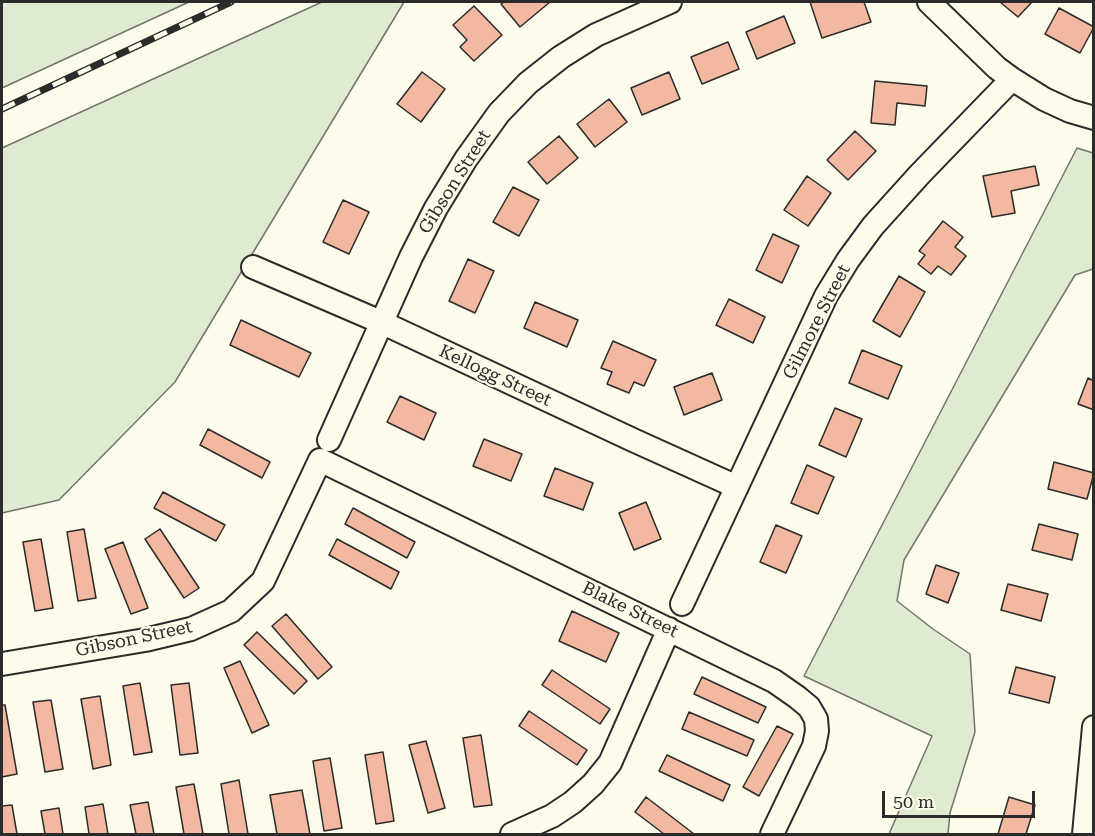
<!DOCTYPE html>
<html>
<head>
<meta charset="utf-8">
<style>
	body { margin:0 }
	#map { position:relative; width:1095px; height:836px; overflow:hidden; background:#fdfbea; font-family:"Roboto Serif",serif }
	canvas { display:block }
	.frame { position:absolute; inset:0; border:3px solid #2b2b2b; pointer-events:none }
	.scale { position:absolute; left:882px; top:791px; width:153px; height:27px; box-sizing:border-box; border:3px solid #2b2b2b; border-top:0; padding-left:8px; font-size:18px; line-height:21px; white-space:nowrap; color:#2b2b2b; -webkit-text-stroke:4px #fdfbea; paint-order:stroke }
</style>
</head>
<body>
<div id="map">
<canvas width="1095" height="836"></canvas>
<div class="frame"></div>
<div class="scale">50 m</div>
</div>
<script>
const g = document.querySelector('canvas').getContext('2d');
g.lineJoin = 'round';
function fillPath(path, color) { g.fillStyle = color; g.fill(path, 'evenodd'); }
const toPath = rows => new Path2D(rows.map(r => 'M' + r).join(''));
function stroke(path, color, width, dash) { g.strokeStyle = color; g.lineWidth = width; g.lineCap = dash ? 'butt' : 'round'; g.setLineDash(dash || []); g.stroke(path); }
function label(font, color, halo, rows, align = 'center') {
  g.font = font + ' "Roboto Serif",serif'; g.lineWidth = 4.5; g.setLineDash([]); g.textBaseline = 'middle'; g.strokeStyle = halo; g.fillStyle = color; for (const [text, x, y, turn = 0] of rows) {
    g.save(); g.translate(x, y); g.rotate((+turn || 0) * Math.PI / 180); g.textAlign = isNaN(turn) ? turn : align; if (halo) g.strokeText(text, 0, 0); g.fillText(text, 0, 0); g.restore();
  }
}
const green = toPath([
	[2,2,189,2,2,88,2,2],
	[322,2,404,2,175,382,59,500,2,513,2,148,322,2],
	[1077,148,1093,153,1093,269,1075,275,904,560,897,601,933,629,970,654,975,732,950,813,948,834,889,834,932,736,804,676,1077,148]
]);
fillPath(green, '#deebd1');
stroke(green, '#74746e', 1.5);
const building = toPath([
	[504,2,550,2,520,27,501,4,504,2],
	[810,2,864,2,871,22,822,38,810,2],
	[1000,2,1032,2,1018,17,1000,2],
	[474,6,502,35,474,61,460,47,467,40,453,25,474,6],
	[1059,8,1094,27,1080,53,1045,34,1059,8],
	[784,16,795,43,757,59,746,32,784,16],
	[728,42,739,69,702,84,691,57,728,42],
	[422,72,445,89,421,122,397,104,422,72],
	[669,72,680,99,642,115,631,88,669,72],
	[875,81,927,86,925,106,897,103,895,125,871,123,875,81],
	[609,99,627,122,595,147,577,124,609,99],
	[855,131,876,151,848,180,827,160,855,131],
	[559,136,578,158,547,184,528,162,559,136],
	[1035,166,1039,185,1011,191,1015,213,992,217,983,176,1035,166],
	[807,176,831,193,808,226,784,210,807,176],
	[513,187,539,200,519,236,493,222,513,187],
	[343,200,369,212,349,254,323,242,343,200],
	[943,221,963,237,955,247,966,256,951,275,938,266,931,274,918,264,925,255,919,251,943,221],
	[773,234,799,246,782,283,756,270,773,234],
	[468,259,494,271,475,313,449,301,468,259],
	[899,276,925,292,900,337,873,321,899,276],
	[729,299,765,317,753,343,716,325,729,299],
	[535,302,578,320,567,347,524,328,535,302],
	[241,320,311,353,299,377,230,345,241,320],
	[613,341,656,360,644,386,634,382,629,393,607,384,612,372,601,368,613,341],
	[862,350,902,366,888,399,849,383,862,350],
	[712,373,722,400,684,415,674,387,712,373],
	[1088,378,1094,381,1094,410,1078,404,1088,378],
	[400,396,436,413,424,440,387,422,400,396],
	[835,408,862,419,846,457,819,445,835,408],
	[208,429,270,462,262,478,200,445,208,429],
	[484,439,522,454,511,481,473,466,484,439],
	[1054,462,1094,473,1087,499,1048,489,1054,462],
	[807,465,834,477,818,514,791,503,807,465],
	[555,468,593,483,583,510,544,496,555,468],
	[163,492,225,525,216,541,154,508,163,492],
	[646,502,661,539,634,550,619,513,646,502],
	[353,508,415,542,407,558,345,524,353,508],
	[1039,524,1078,534,1072,560,1032,550,1039,524],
	[776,525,802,536,786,573,760,562,776,525],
	[84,529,96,598,78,601,67,532,84,529],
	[160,529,199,588,184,598,145,539,160,529],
	[41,539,53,608,35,611,23,542,41,539],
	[337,539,399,572,391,589,329,555,337,539],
	[123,542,148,608,131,614,105,549,123,542],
	[936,565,959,573,948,603,926,594,936,565],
	[1008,584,1048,594,1041,621,1001,610,1008,584],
	[572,611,619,633,606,662,559,641,572,611],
	[286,614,332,667,318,679,272,626,286,614],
	[257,632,307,681,294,694,244,645,257,632],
	[240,661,269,725,252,733,224,668,240,661],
	[1016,667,1055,677,1049,703,1009,693,1016,667],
	[552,670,610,709,600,724,542,685,552,670],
	[702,677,766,707,758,723,694,694,702,677],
	[140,683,152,752,134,755,123,686,140,683],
	[189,683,198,753,180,755,171,685,189,683],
	[100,696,111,765,93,769,81,699,100,696],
	[51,700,63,769,45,772,33,702,51,700],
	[2,705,5,705,17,774,2,777,2,705],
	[529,711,587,750,577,765,519,726,529,711],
	[689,712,754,740,747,756,682,729,689,712],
	[777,726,793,734,759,796,743,787,777,726],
	[481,735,492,805,474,807,463,738,481,735],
	[426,741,445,808,428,813,409,745,426,741],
	[383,752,394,821,376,824,365,755,383,752],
	[667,755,730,785,723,801,659,771,667,755],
	[330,758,342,828,324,831,313,761,330,758],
	[239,780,248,834,229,834,221,784,239,780],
	[194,784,203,834,184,834,176,787,194,784],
	[302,790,310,834,277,834,270,795,302,790],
	[646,797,694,834,664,834,635,812,646,797],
	[1009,797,1035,805,1026,834,998,834,1009,797],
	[148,802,154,834,136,834,130,805,148,802],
	[103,804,108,834,89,834,85,807,103,804],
	[12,805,17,834,2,834,2,806,12,805],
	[59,808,63,834,45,834,41,811,59,808]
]);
fillPath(building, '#f2b8a0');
stroke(building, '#2b2b2b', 1.5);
const minor = toPath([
	[929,2,997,68,1012,79,1044,99,1070,111,1094,118],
	[253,267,383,323,633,440,737,487],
	[329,440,411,257,436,208,466,159,499,113,528,83,561,57,596,35,670,2],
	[682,604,826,296,848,260,873,226,920,174,1012,79],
	[2,664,145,640,191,629,231,611,263,581,320,460,774,681,797,697,809,707,816,719,817,731,814,746,772,834],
	[512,834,552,816,573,802,593,784,610,763,669,629],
	[1084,834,1094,727]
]);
stroke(minor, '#2b2b2b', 26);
stroke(minor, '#fdfbea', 22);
const rail = toPath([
	[2,109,231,2]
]);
stroke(rail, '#2b2b2b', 7);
stroke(rail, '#fdfbea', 4.5, [14]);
label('18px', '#2b2b2b', '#fdfbea', [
	["Gibson Street",455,182,-58],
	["Gilmore Street",817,322,-63],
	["Kellogg Street",495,376,25],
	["Blake Street",630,610,26],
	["Gibson Street",134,639,-12]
]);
</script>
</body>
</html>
